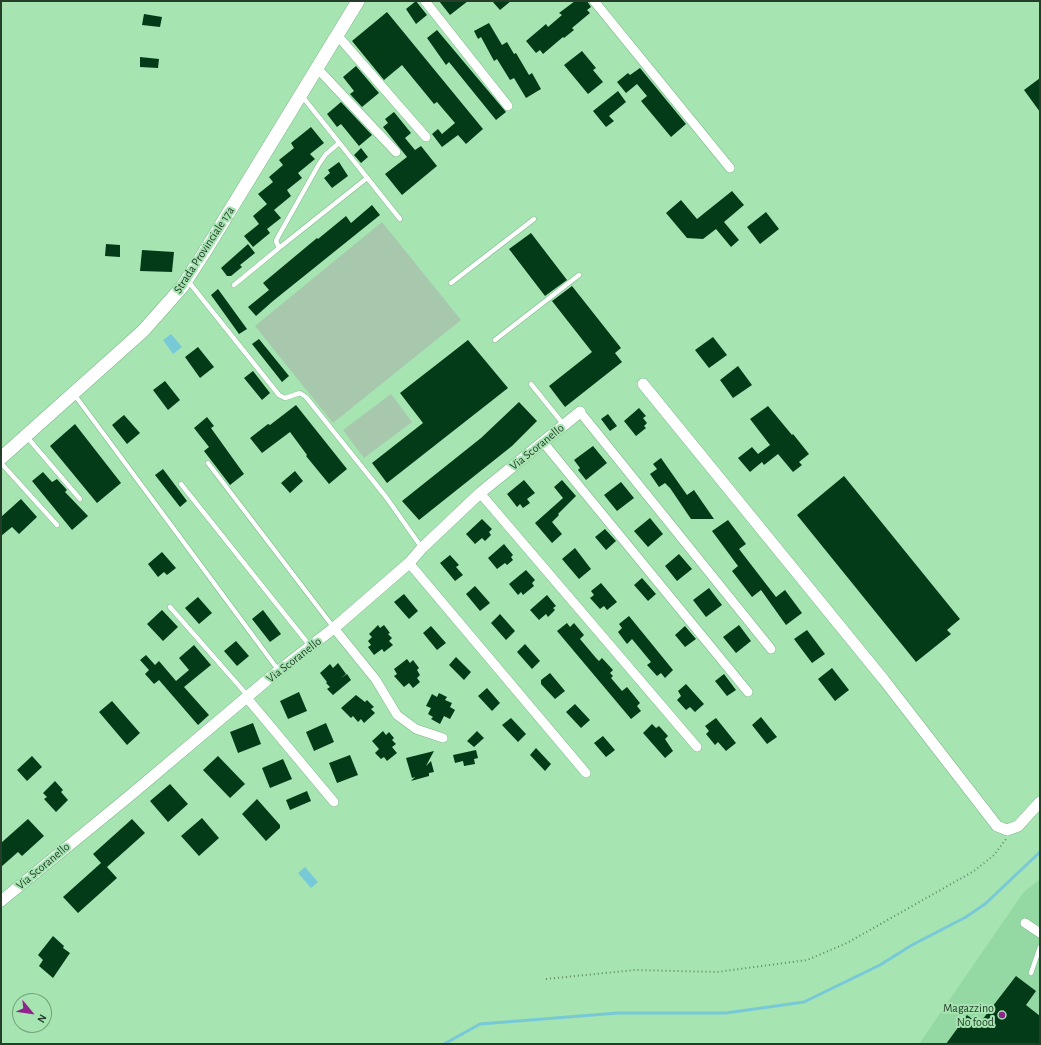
<!DOCTYPE html>
<html>
<head>
<meta charset="utf-8">
<style>
	body { margin:0 }
	#map { position:relative; width:1041px; height:1045px; overflow:hidden; background:#a6e4b2; font-family:"Alegreya Sans",sans-serif }
	canvas { display:block }
	.frame { position:absolute; inset:0; border:2px solid #253e2a; pointer-events:none }
	.north { position:absolute; left:12px; top:993px; width:40px; height:40px; box-sizing:border-box; background:#a6e4b2; border:1px solid #72a27c; border-radius:50%; rotate:119deg; font-size:11px; font-weight:700; line-height:16px; text-align:center; color:#253e2a }
	.north::after { content:''; display:block; margin:auto; width:14px; height:18px; background:#8f258a; clip-path:polygon(50% 0,100% 100%,50% 72%,0 100%) }
</style>
</head>
<body>
<div id="map">
<canvas width="1041" height="1045"></canvas>
<div class="frame"></div>
<div class="north">N</div>
</div>
<script>
const g = document.querySelector('canvas').getContext('2d');
g.lineJoin = 'round';
function fillPath(path, color) { g.fillStyle = color; g.fill(path, 'evenodd'); }
const toPath = rows => new Path2D(rows.map(r => 'M' + r).join(''));
function stroke(path, color, width, dash) { g.strokeStyle = color; g.lineWidth = width; g.lineCap = dash ? 'butt' : 'round'; g.setLineDash(dash || []); g.stroke(path); }
function label(font, color, halo, rows, align = 'center') {
  g.font = font + ' "Alegreya Sans",sans-serif'; g.lineWidth = 4; g.setLineDash([]); g.textBaseline = 'middle'; g.strokeStyle = halo; g.fillStyle = color; for (const [text, x, y, turn = 0] of rows) {
    g.save(); g.translate(x, y); g.rotate((+turn || 0) * Math.PI / 180); g.textAlign = isNaN(turn) ? turn : align; if (halo) g.strokeText(text, 0, 0); g.fillText(text, 0, 0); g.restore();
  }
}
fillPath(toPath([
	[1040,879,1040,1044,919,1044,1023,893]
]), '#94d9a3');
fillPath(toPath([
	[382,222,461,320,333,423,255,326],
	[391,394,412,422,364,458,343,430]
]), '#a7c8ad');
fillPath(toPath([
	[171,334,182,347,173,354,163,340],
	[305,867,318,882,311,888,298,873]
]), '#78c9d7');
stroke(toPath([
	[444,1044,480,1024,618,1013,726,1013,804,1002,880,965,912,945,966,917,985,904,1040,852]
]), '#78c9d7', 3);
fillPath(toPath([
	[416,1,427,15,416,24,406,9],
	[439,1,468,1,450,15],
	[492,1,511,1,500,10],
	[575,1,587,1,591,7,587,10,590,13,572,28,574,30,564,38,563,37,543,54,540,50,536,53,526,41,546,24,548,27,562,15,559,13],
	[387,12,483,129,466,144,458,135,442,147,432,134,438,129,442,134,455,123,437,102,434,104,402,65,384,80,352,41],
	[144,14,162,17,160,27,142,25],
	[489,23,502,45,507,42,514,54,516,53,529,75,532,73,541,89,526,98,514,78,510,80,497,59,494,61,481,37,478,39,474,31],
	[437,30,506,112,496,120,449,62,446,65,427,38],
	[582,51,596,68,593,70,603,82,588,94,564,65],
	[140,57,159,59,158,68,140,67],
	[356,66,379,93,362,107,350,94,354,91,343,77],
	[640,68,686,124,671,137,641,101,647,96,637,84,626,93,617,82,628,73,630,75],
	[1040,78,1040,112,1024,90],
	[618,91,626,102,609,116,614,121,606,127,593,111],
	[341,102,372,135,359,146,341,124,337,127,327,114],
	[394,112,411,133,405,138,415,150,421,146,437,166,402,195,385,174,407,157,383,127,388,123,385,119],
	[311,127,324,143,310,154,315,159,298,173,302,178,287,190,291,196,274,210,281,218,267,229,270,233,253,247,244,236,259,224,253,216,267,204,258,194,273,182,269,177,283,165,279,160,294,148,291,143],
	[361,148,368,157,361,163,354,155],
	[339,162,348,176,332,188,324,178,330,173,328,170],
	[732,191,744,205,724,222,739,240,731,247,716,229,703,239,687,238,666,213,681,200,697,219],
	[372,205,380,215,273,301,256,316,248,307,269,290,263,283,317,238,318,239,346,216,351,223],
	[766,212,779,229,760,244,747,227],
	[531,233,567,280,545,296,509,249],
	[106,244,120,245,120,257,105,256],
	[248,244,255,253,240,265,242,267,231,276,227,276,221,268],
	[142,250,174,252,172,272,140,271],
	[572,286,621,348,615,353,622,362,565,407,549,386,592,352,552,301],
	[218,289,247,329,239,334,211,295],
	[713,337,727,355,709,368,695,350],
	[259,339,289,376,282,382,252,344],
	[468,340,508,388,387,483,372,463,423,423,400,393],
	[198,347,214,367,200,378,185,357],
	[738,366,752,385,733,398,720,380],
	[253,371,270,393,262,400,244,378],
	[165,381,180,400,168,410,153,390],
	[519,402,537,421,512,446,419,520,402,501,481,438],
	[296,405,347,469,329,484,306,456,307,455,290,432,262,453,250,438,268,424,270,425],
	[768,406,792,435,793,434,809,454,799,462,802,465,793,472,778,454,764,465,762,462,750,472,738,458,752,447,758,454,770,445,750,419],
	[639,408,646,416,643,418,647,423,644,426,646,428,636,436,624,421],
	[608,414,617,426,610,431,601,419],
	[124,415,140,433,127,444,112,425],
	[207,417,214,426,211,428,244,474,230,485,204,451,209,447,194,428],
	[75,424,121,483,97,503,50,446],
	[593,446,607,463,586,480,578,470,580,468,574,460],
	[661,458,687,495,694,490,714,519,691,519,670,488,665,483,659,487,650,474,657,469,653,464],
	[163,469,187,501,180,507,155,475],
	[295,471,303,481,290,493,281,483],
	[43,472,52,482,57,479,67,490,65,492,88,516,72,530,32,481],
	[844,476,960,619,947,630,951,634,916,662,797,515],
	[524,480,535,493,527,499,530,503,523,508,520,504,517,507,507,494],
	[562,480,576,496,558,514,559,515,552,522,562,534,552,543,535,523,563,498,554,487],
	[621,482,634,498,617,511,604,495],
	[21,499,37,517,19,534,12,527,1,536,1,517],
	[650,518,663,534,648,547,634,531],
	[482,519,492,529,489,532,491,535,485,541,482,538,475,544,466,534],
	[728,520,746,544,739,549,776,597,785,590,802,613,786,625,761,590,752,597,732,571,738,566,712,531],
	[605,529,616,541,606,550,595,537],
	[504,544,513,555,511,557,513,560,507,565,505,563,497,569,488,558],
	[575,548,591,569,579,579,562,559],
	[162,552,176,568,167,575,164,572,158,577,148,564],
	[679,554,692,569,677,581,665,566],
	[450,555,459,565,456,567,463,575,455,581,440,563],
	[526,570,535,580,532,583,534,586,523,595,521,592,518,595,509,584],
	[642,578,656,594,648,601,634,585],
	[601,583,617,602,607,610,604,606,600,609,590,598,594,595,591,591],
	[475,586,490,603,480,611,466,594],
	[709,588,722,605,706,617,693,600],
	[404,594,418,611,409,619,394,602],
	[547,595,556,606,553,608,555,610,548,617,546,614,539,620,530,610],
	[198,597,212,613,199,624,185,608],
	[162,610,178,627,163,641,147,624],
	[263,610,281,634,270,642,252,619],
	[500,614,515,631,506,640,491,623],
	[629,616,673,670,665,678,661,673,657,676,647,665,651,662,632,639,627,644,618,632,622,628,619,624],
	[567,623,570,627,574,623,584,635,580,639,596,658,599,661,602,658,613,670,610,673,613,676,611,678,622,691,627,687,640,703,637,706,641,711,631,719,557,631],
	[378,625,380,628,384,625,390,633,388,634,392,638,389,641,393,645,384,652,382,649,374,655,368,647,371,645,368,641,372,637,369,634],
	[739,625,751,641,736,653,723,637],
	[431,626,446,643,437,650,423,633],
	[685,626,696,639,685,647,675,635],
	[807,630,825,654,812,663,794,639],
	[236,641,249,656,237,666,224,651],
	[525,644,540,661,532,669,517,652],
	[194,645,211,665,184,687,209,715,198,725,159,680,154,684,145,674,149,670,140,660,146,655,155,665,159,661,176,681,189,670,179,658],
	[456,657,471,672,464,680,449,665],
	[407,659,410,663,413,660,419,668,417,670,420,675,417,678,420,682,413,688,409,683,404,687,394,676,397,674,394,669],
	[338,663,346,674,341,678,347,674,351,680,333,695,327,689,330,687,326,683,327,682,320,673,330,664,333,668],
	[832,668,849,690,835,701,818,679],
	[550,673,565,691,555,699,541,684,541,680],
	[724,674,736,690,727,696,715,681],
	[686,684,704,704,695,712,690,707,686,710,677,700,681,696,678,691],
	[487,688,500,703,492,711,478,696],
	[299,692,307,711,288,719,280,701],
	[439,693,447,697,445,700,452,703,450,707,455,710,450,719,444,716,440,724,431,719,433,717,428,714,431,708,426,706,432,694,437,697],
	[356,695,365,702,367,700,374,707,371,709,375,713,364,723,361,719,358,722,353,716,351,718,341,708],
	[112,701,140,733,127,745,99,712],
	[575,704,590,720,581,728,566,712],
	[761,717,777,737,767,744,752,725],
	[511,718,526,734,518,742,502,725],
	[716,718,736,743,726,751,718,742,715,745,706,734,709,731,705,726],
	[253,723,261,744,238,753,230,732],
	[326,723,334,742,314,751,306,732],
	[652,724,656,728,659,726,668,736,665,739,673,751,665,758,643,733],
	[383,731,386,735,389,732,394,738,392,740,396,744,392,747,397,753,387,761,384,757,381,759,375,753,379,749,372,741],
	[477,731,484,738,474,747,467,741],
	[603,736,615,750,606,757,594,743],
	[536,748,551,764,545,771,530,755],
	[476,750,478,758,474,759,475,764,464,766,463,761,455,763,453,755],
	[434,751,426,766,431,761,434,772,429,773,429,776,411,781,415,777,412,778,406,758],
	[350,755,358,775,337,783,329,763],
	[32,756,42,767,27,781,17,770],
	[218,756,245,784,230,798,203,770],
	[283,759,292,779,270,788,262,768],
	[55,781,63,790,61,792,68,800,56,812,44,799,47,797,43,793],
	[170,784,188,804,168,822,150,801],
	[307,791,311,801,290,810,286,800],
	[257,799,280,825,280,828,266,841,242,814],
	[202,818,219,838,199,856,181,836],
	[28,819,44,836,22,856,18,852,1,867,1,843],
	[132,819,145,833,107,867,117,878,78,913,63,897,101,863,93,854],
	[53,936,64,946,63,948,70,953,53,978,39,966,43,960,38,955],
	[1016,976,1036,991,1026,1005,1040,1016,1040,1044,946,1044,967,1015,979,1024]
]), '#033b18');
const service = toPath([
	[302,96,400,219],
	[339,143,326,154,319,164,279,235,276,241,279,248,367,178],
	[188,281,279,395,285,398,300,393,306,397,386,497,422,548],
	[451,283,534,219],
	[234,285,279,248],
	[495,340,579,275],
	[531,384,564,425],
	[74,394,279,671],
	[27,437,80,499],
	[1,463,57,525],
	[208,463,334,628],
	[181,484,310,646],
	[170,607,248,696],
	[1031,973,1040,947]
]);
const minor = toPath([
	[425,1,508,106],
	[594,1,730,168],
	[337,35,426,137],
	[317,68,396,152],
	[580,412,771,649],
	[543,442,748,692],
	[480,493,697,747],
	[409,563,586,773],
	[334,628,376,680,397,715,416,729,443,738],
	[247,698,334,802],
	[1025,923,1040,933]
]);
const tertiary = toPath([
	[643,384,884,680,997,826,1007,830,1018,826,1040,802],
	[1,901,127,798,273,675,334,628,409,563,422,548,480,493,580,412]
]);
const secondary = toPath([
	[1,458,143,331,182,287,204,253,358,1]
]);
stroke(service, '#7dba8a', 5.5);
stroke(minor, '#7dba8a', 10);
stroke(tertiary, '#7dba8a', 12);
stroke(secondary, '#7dba8a', 14);
stroke(toPath([
	[546,979,635,970,717,972,807,960,847,943,974,871,994,855,1006,839]
]), '#5f8967', 2, [1, 3]);
stroke(service, '#fff', 4.5);
stroke(minor, '#fff', 9);
stroke(tertiary, '#fff', 11);
stroke(secondary, '#fff', 13);
for (const [x, y, r, color] of [
	[1002,1015,4,"#8f258a"]
]) { const dot = new Path2D(); dot.arc(x, y, r, 0, 2 * Math.PI); g.fillStyle = color; g.fill(dot); stroke(dot, '#a6e4b2', 1.5); }
label('12px', '#253e2a', '#a6e4b2', [
	["Strada Provinciale 17a",204,250,-57],
	["Via Scoranello",537,447,-39],
	["Via Scoranello",294,660,-38],
	["Via Scoranello",43,866,-40]
]);
label('12px', '#253e2a', '#a6e4b2', [
	["Magazzino",994,1008],
	["No food",994,1022]
], 'right');
</script>
</body>
</html>
